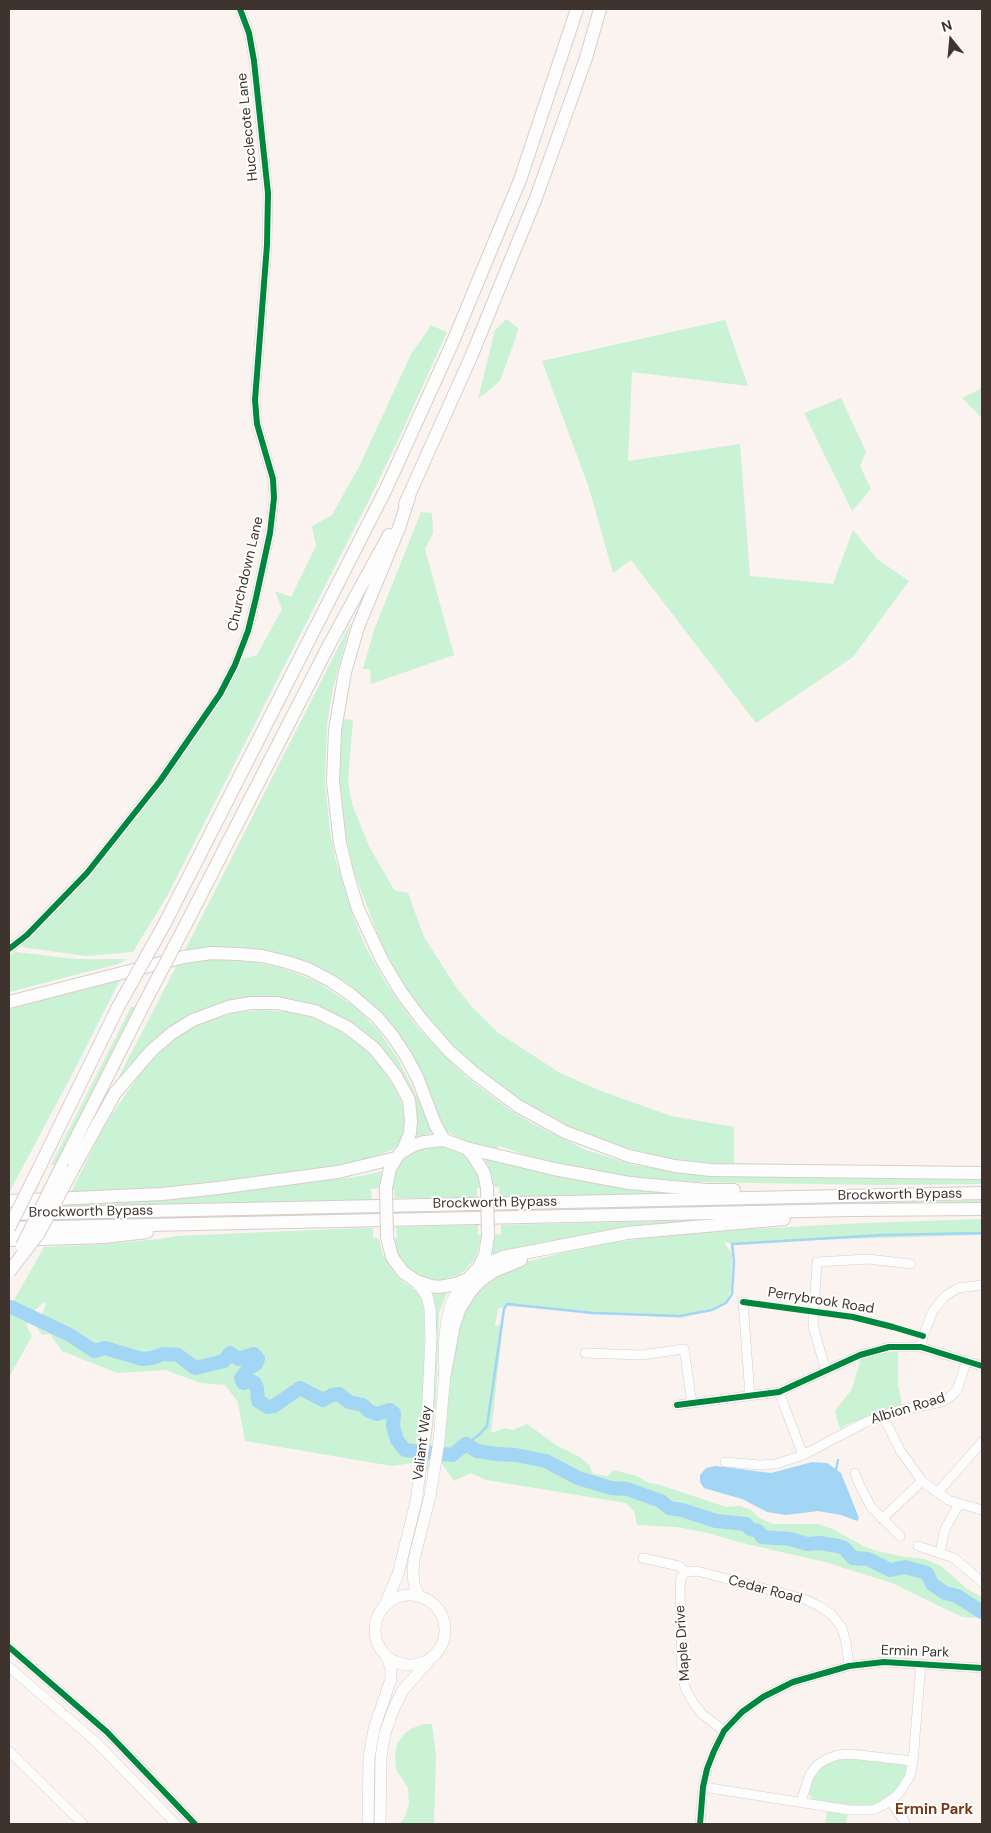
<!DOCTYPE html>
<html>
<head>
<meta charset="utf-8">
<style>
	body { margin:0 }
	#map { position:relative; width:991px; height:1833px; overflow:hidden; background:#faf3f0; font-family:"DM Sans",sans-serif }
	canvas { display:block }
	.frame { position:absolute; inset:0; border:10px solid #3f332e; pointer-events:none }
	.north { position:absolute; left:926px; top:15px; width:50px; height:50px; -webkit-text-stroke:4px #fff; paint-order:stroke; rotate:343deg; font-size:14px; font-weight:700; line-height:20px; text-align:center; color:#3f332e }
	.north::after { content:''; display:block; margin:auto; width:18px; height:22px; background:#3f332e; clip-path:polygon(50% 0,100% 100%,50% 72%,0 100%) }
</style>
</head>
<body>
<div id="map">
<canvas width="991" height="1833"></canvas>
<div class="frame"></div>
<div class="north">N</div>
</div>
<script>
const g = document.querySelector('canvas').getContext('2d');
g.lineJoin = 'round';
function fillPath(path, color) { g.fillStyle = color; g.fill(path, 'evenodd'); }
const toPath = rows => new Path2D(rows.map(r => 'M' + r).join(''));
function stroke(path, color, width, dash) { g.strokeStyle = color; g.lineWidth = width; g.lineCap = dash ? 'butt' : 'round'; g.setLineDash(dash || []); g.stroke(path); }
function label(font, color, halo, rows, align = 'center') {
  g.font = font + ' "DM Sans",sans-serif'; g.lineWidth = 4; g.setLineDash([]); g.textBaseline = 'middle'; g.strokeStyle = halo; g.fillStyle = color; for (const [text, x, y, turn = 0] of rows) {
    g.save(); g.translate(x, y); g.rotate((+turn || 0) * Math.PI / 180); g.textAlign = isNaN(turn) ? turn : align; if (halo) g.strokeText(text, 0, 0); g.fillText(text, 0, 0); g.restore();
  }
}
fillPath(toPath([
	[506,319,518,328,516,337,500,381,478,399,495,330],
	[725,320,748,386,632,372,628,461,740,444,750,576,833,584,853,530,877,559,909,581,853,657,756,723,631,560,613,573,589,488,542,361],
	[430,325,447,332,400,436,372,494,167,896,133,952,86,956,21,947,103,860,158,788,242,659,257,655,282,609,275,591,291,597,316,546,312,526,332,515,360,465,411,354,428,330],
	[982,388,982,418,962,398],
	[841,398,866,452,860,466,871,489,852,511,804,413],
	[421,512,432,513,433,533,425,549,454,655,371,684,370,669,363,669,374,630],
	[351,622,333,688,327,724,325,783,330,830,335,858,354,919,366,948,386,983,416,1026,465,1076,510,1110,533,1124,586,1150,634,1165,699,1175,820,1178,982,1179,982,1184,876,1185,694,1182,628,1177,573,1167,526,1155,499,1146,494,1151,462,1140,446,1131,442,1126,391,1027,278,954,253,949,226,947,185,950],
	[342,719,353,720,348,781,352,804,369,846,394,890,408,893,424,937,456,987,472,1007,497,1032,560,1073,601,1091,671,1116,734,1127,734,1165,701,1164,670,1159,614,1145,561,1125,511,1095,465,1059,431,1022,402,983,381,943,354,872,339,803,337,772],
	[16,952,75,959,127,959,118,964,9,992,9,956],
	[226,959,255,962,282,968,303,976,319,983,355,1007,379,1031,399,1061,419,1101,421,1101,432,1133,415,1137,415,1121,377,1047,295,1002,206,1011,114,1086,177,965,199,960],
	[120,980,78,1063,9,1193,9,1009],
	[131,1007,136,1007,56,1165,51,1165],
	[259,1010,289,1012,313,1018,341,1032,360,1045,377,1061,395,1088,400,1099,403,1108,404,1122,408,1124,401,1143,394,1149,379,1155,341,1167,209,1185,70,1194,104,1126,140,1073,160,1052,182,1033,209,1019,240,1012],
	[438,1146,457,1150,471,1162,478,1175,480,1188,477,1188,477,1198,395,1198,394,1189,392,1187,395,1175,402,1161,409,1154,419,1149],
	[484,1157,702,1193,500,1198,499,1187,494,1187,492,1178],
	[382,1171,379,1188,371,1189,372,1200,63,1207,63,1204,161,1200,362,1176],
	[982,1200,982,1202,854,1205,500,1212,500,1209],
	[373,1212,372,1216,53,1221,55,1219],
	[982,1219,982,1235,808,1240,732,1244,724,1242,732,1254,731,1289,726,1303,701,1313,679,1318,507,1306,498,1309,495,1326,503,1324,491,1433,505,1428,513,1430,527,1424,556,1445,578,1456,589,1465,593,1474,608,1476,613,1470,637,1476,648,1483,657,1484,726,1507,740,1506,751,1510,759,1518,773,1524,818,1524,833,1529,863,1546,877,1551,905,1557,925,1559,941,1566,967,1589,982,1597,982,1618,962,1617,892,1583,825,1562,742,1543,708,1533,677,1527,637,1525,634,1511,626,1503,486,1480,471,1473,454,1481,440,1461,444,1411,461,1313,474,1292,488,1280,526,1262,599,1244,682,1234,732,1230,866,1223],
	[698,1220,698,1223,541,1245,490,1255,494,1244,494,1235,501,1234,501,1225],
	[478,1225,478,1235,482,1235,475,1259,464,1271,457,1276,439,1280,420,1277,408,1270,400,1262,392,1238,397,1238,396,1227],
	[360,1228,373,1228,373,1237,379,1239,383,1255,390,1267,403,1282,416,1290,422,1297,425,1305,424,1390,420,1442,417,1442,413,1463,392,1466,245,1441,238,1402,225,1385,201,1383,165,1370,117,1373,62,1351,50,1334,42,1335,37,1328,46,1304,44,1302,33,1312,26,1311,24,1315,28,1318,27,1327,32,1336,9,1377,9,1309,44,1247,105,1244,160,1239,177,1236],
	[448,1290,439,1313,436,1400,428,1469,423,1476,430,1291],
	[898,1349,898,1385,902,1405,848,1424,840,1429,835,1411,852,1389,861,1358],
	[424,1724,432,1724,436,1756,434,1824,398,1824,404,1819,409,1804,408,1788,396,1769,395,1755,397,1744,405,1733,413,1728],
	[843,1757,904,1764,906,1766,906,1773,901,1782,891,1795,875,1804,859,1806,813,1800,808,1793,810,1782,821,1766],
	[827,1811,847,1815,846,1824,825,1824]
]), '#caf2d4');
fillPath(toPath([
	[812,1462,827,1463,841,1473,859,1518,857,1521,841,1515,818,1511,786,1515,767,1512,742,1499,704,1488,700,1482,700,1475,706,1468,716,1466,771,1473]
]), '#a3d5f4');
stroke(toPath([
	[466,1444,480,1434,487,1426,504,1309,507,1304,593,1313,680,1316,712,1310,726,1303,732,1294,734,1261,732,1244,883,1235,982,1233],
	[836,1470,838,1460]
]), '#a3d5f4', 2.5);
stroke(toPath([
	[11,1307,70,1335,94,1351,105,1348,142,1359,152,1358,163,1354,178,1355,195,1368,224,1361,230,1353,238,1359,254,1354,258,1359,256,1364,248,1369,241,1378,243,1383,249,1381,255,1383,257,1388,258,1401,268,1407,274,1406,300,1388,323,1400,332,1395,339,1394,349,1402,363,1405,369,1411,377,1414,390,1410,394,1413,393,1426,397,1440,405,1450,452,1455,466,1444,477,1451,497,1454,516,1455,546,1461,578,1478,611,1488,627,1489,661,1501,669,1508,682,1510,716,1521,746,1524,750,1529,758,1531,762,1537,790,1539,807,1544,820,1543,838,1546,844,1548,853,1558,868,1559,890,1570,905,1567,927,1573,932,1584,945,1593,957,1596,982,1612]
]), '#a3d5f4', 14);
const minor = toPath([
	[9,949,27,935,87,873,160,781,220,694,235,665,248,631,256,598,270,533,274,498,273,479,257,424,255,400,267,245,268,193,254,61,249,33,240,9],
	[743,1302,750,1395],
	[921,1347,923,1336,933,1311,945,1296,958,1288,982,1285],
	[585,1353,641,1355,684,1349,692,1403],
	[826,1371,813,1326,817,1262,868,1259,911,1264],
	[779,1392,803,1455],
	[677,1405,779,1392,860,1355,889,1347,921,1347,982,1366],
	[883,1416,900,1450,922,1481,948,1500,982,1510],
	[725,1462,760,1465,776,1464,803,1455,866,1422,901,1410,942,1402,950,1397,957,1390,967,1360],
	[855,1473,859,1484,871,1507,900,1536],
	[938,1492,982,1442],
	[882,1519,922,1481],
	[918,1546,954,1558,982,1582],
	[940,1552,945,1529,959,1504],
	[643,1558,679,1566,686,1572,697,1571,804,1599,819,1606,832,1615,842,1628,846,1642,849,1666],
	[686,1572,681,1577,680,1587,682,1676,686,1690,693,1702,702,1714,724,1731],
	[9,1647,107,1732,195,1824],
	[9,1667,95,1741,176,1824],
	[9,1751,83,1824],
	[703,1787,849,1810,873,1810,882,1806,895,1797,902,1789,910,1776,913,1761,921,1664],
	[890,1801,905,1822],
	[801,1802,809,1776,817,1765,827,1759,838,1755,850,1754,913,1761],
	[700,1824,703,1787,707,1769,714,1751,724,1731,742,1712,763,1697,793,1682,849,1666,884,1662,982,1668]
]);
const major = toPath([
	'375 1630a35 35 0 1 1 70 0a35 35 0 1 1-70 0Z',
	[418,1595,414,1584,413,1572,414,1559,430,1496,439,1441,445,1373,444,1345,447,1319,451,1304,457,1292,468,1279],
	[385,1605,398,1574,416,1502,427,1421,431,1337,430,1309,427,1296,416,1281],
	[368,1824,369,1758,374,1729,391,1679,391,1668,387,1657],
	[380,1824,381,1757,385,1733,394,1708,403,1690,428,1662]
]);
const highway = toPath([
	[409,497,399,528,358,627,345,672,335,730,333,782,340,843,348,876,358,909,383,962,401,992,421,1019,448,1050,474,1073,518,1106,565,1132,629,1156,675,1166,711,1170,982,1173],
	[405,504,471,357,536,198,586,58,600,9],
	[164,925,386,489,452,344,520,180,577,9],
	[185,926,329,645,389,535],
	[9,1002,184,957,211,953,238,954,262,956,287,962,308,969,331,981,350,994,377,1017,392,1035,406,1056,418,1079,435,1124,444,1140],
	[466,1148,554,1169,629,1183,706,1190,734,1190],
	[74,1167,115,1093,152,1050,172,1033,193,1020,228,1007,251,1003,277,1003,315,1011,347,1027,374,1048,396,1076,409,1100,411,1121,410,1133,403,1150],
	[39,1168,118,1007],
	[61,1168,145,1002],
	[386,1188,390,1168,400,1153,414,1145,424,1142,444,1140,466,1148,472,1154,484,1173,487,1188],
	[9,1201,162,1194,218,1188,338,1172,396,1158],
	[9,1214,982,1193],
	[9,1228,850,1210,982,1209],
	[387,1237,392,1257,403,1272,416,1281,431,1286,439,1287,456,1284,468,1279,479,1267,485,1255,488,1236],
	[9,1240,104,1237,147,1232],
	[479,1267,503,1257,627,1233,784,1219],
	[445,1373,454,1325,460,1308,470,1292,481,1280,494,1271,521,1260]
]);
stroke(minor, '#d7ceca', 10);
stroke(major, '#d7ceca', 12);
stroke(highway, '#d7ceca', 14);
stroke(minor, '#fefdfd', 9);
stroke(major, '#fefdfd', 11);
stroke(highway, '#fefdfd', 12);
const highwayBridge = toPath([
	[145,1002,185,926],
	[118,1007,164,925],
	[386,1188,387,1237],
	[487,1188,488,1236],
	[9,1228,39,1168],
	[22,1246,61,1168],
	[9,1272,39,1233,74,1167]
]);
stroke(highwayBridge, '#d7ceca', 14, []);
stroke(highwayBridge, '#fefdfd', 12);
stroke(toPath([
	[9,949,27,935,87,873,160,781,220,694,235,665,248,631,256,598,270,533,274,498,273,479,257,424,255,400,267,245,268,193,254,61,249,33,240,9],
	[743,1302,853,1317,893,1327,923,1336],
	[677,1405,779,1392,860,1355,889,1347,921,1347,982,1366],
	[9,1647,107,1732,195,1824],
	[700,1824,703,1787,707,1769,714,1751,724,1731,742,1712,763,1697,793,1682,849,1666,884,1662,982,1668]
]), '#00873e', 6);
label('14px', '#3f332e', '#fff', [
	["Hucclecote Lane",248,127,-96],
	["Churchdown Lane",246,574,-77],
	["Brockworth Bypass",900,1195,-1],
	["Brockworth Bypass",495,1203,-1],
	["Brockworth Bypass",91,1212,-1],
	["Perrybrook Road",821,1301,9],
	["Albion Road",908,1409,-17],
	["Valiant Way",423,1443,-83],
	["Cedar Road",765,1590,15],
	["Maple Drive",683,1643,-94],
	["Ermin Park",915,1652,2]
]);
label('bold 15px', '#763712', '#fff', [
	["Ermin Park",934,1810]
]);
</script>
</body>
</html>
